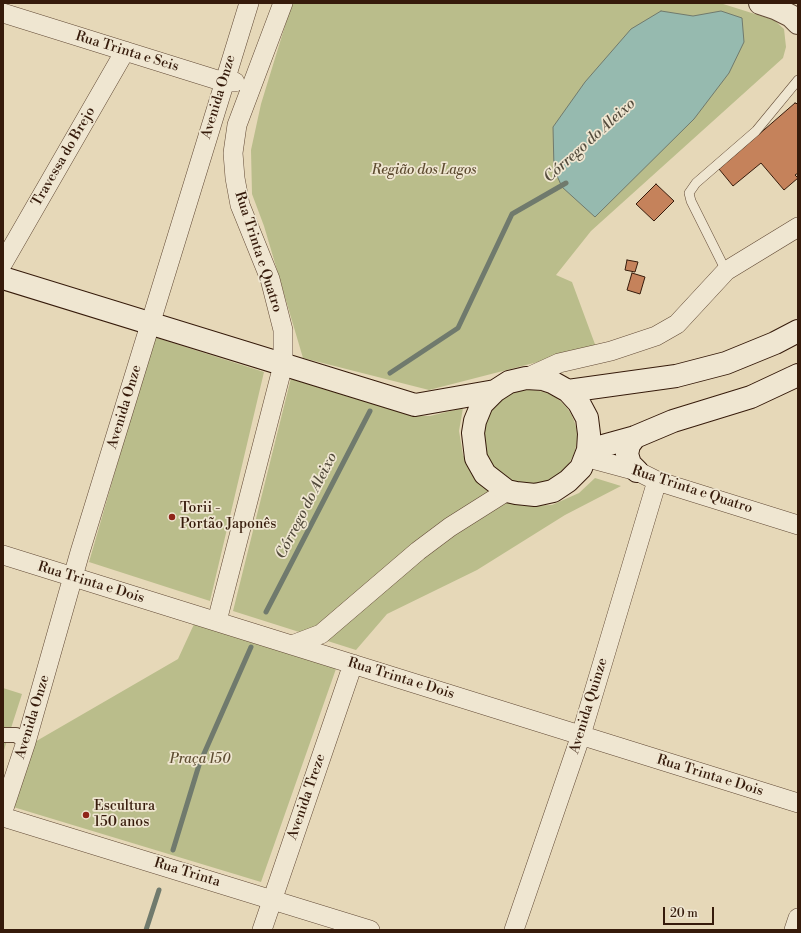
<!DOCTYPE html>
<html>
<head>
<meta charset="utf-8">
<style>
	body { margin:0 }
	#map { position:relative; width:801px; height:933px; overflow:hidden; background:#e6d8b8; font-family:"Libre Bodoni",serif }
	canvas { display:block }
	.frame { position:absolute; inset:0; border:4px solid #361b0b; pointer-events:none }
	.scale { position:absolute; left:663px; top:907px; width:51px; height:18px; box-sizing:border-box; border:2px solid #361b0b; border-top:0; padding-left:5px; font-size:12px; line-height:14px; white-space:nowrap; color:#361b0b; -webkit-text-stroke:3px #efe6d1; paint-order:stroke }
</style>
</head>
<body>
<div id="map">
<canvas width="801" height="933"></canvas>
<div class="frame"></div>
<div class="scale">20 m</div>
</div>
<script>
const g = document.querySelector('canvas').getContext('2d');
g.lineJoin = 'round';
function fillPath(path, color) { g.fillStyle = color; g.fill(path, 'evenodd'); }
const toPath = rows => new Path2D(rows.map(r => 'M' + r).join(''));
function stroke(path, color, width, dash) { g.strokeStyle = color; g.lineWidth = width; g.lineCap = dash ? 'butt' : 'round'; g.setLineDash(dash || []); g.stroke(path); }
function label(font, color, halo, rows, align = 'center') {
  g.font = font + ' "Libre Bodoni",serif'; g.lineWidth = 3.5; g.setLineDash([]); g.textBaseline = 'middle'; g.strokeStyle = halo; g.fillStyle = color; for (const [text, x, y, turn = 0] of rows) {
    g.save(); g.translate(x, y); g.rotate((+turn || 0) * Math.PI / 180); g.textAlign = isNaN(turn) ? turn : align; if (halo) g.strokeText(text, 0, 0); g.fillText(text, 0, 0); g.restore();
  }
}
fillPath(toPath([
	[292,3,720,3,774,20,784,29,786,47,783,58,591,231,556,275,572,282,596,347,429,390,303,358,264,226,252,194,251,150,261,104],
	[154,337,264,372,210,601,89,562],
	[291,378,412,416,430,416,463,408,459,431,463,455,486,489,503,499,523,506,552,505,579,493,595,478,621,486,565,515,477,570,387,614,356,650,233,611],
	'483 437a47 47 0 1 1 94 0a47 47 0 1 1-94 0Z',
	[195,622,337,666,261,882,10,806,33,743,178,659],
	[3,688,22,694,3,753]
]), '#babd8b');
const water = toPath([
	[661,11,693,16,721,11,742,18,744,42,729,73,694,119,595,217,562,187,554,169,553,127,585,82,631,29,661,11]
]);
fillPath(water, '#96baaf');
stroke(water, '#707a6d', 1);
stroke(toPath([
	[390,373,458,328,512,214,566,183],
	[266,612,370,411],
	[173,850,199,765,251,647],
	[146,930,159,890]
]), '#707a6d', 5);
const building = toPath([
	[795,103,798,104,798,173,795,175,798,178,784,190,761,163,733,186,719,169,795,103],
	[656,184,674,201,654,221,636,204,656,184],
	[627,260,638,262,635,272,625,270,627,260],
	[632,273,645,277,640,294,627,290,632,273]
]);
fillPath(building, '#c5825b');
stroke(building, '#361b0b', 1);
const service = toPath([
	[726,271,691,201,689,193,696,183,756,131,798,80]
]);
const pedestrian = toPath([
	[3,735,16,735,26,742]
]);
const minor = toPath([
	[3,13,224,82,235,82],
	[3,263,125,51],
	[526,378,559,363,611,351,656,336,677,324,726,271,798,227],
	[585,457,637,471,657,481,798,525],
	[3,555,798,803],
	[217,621,283,365,283,330,270,279,240,205,235,178,233,153,237,125,283,3],
	[292,645,321,634,418,551,450,527,507,491],
	[3,811,26,742,80,552,249,3],
	[3,817,370,930],
	[262,930,353,664],
	[514,930,581,735,657,481],
	[794,930,798,918]
]);
const tertiary = toPath([
	[760,3,775,8,791,16,798,23]
]);
const secondary = toPath([
	[3,278,415,405,495,391,509,382,526,378,543,379,552,382,568,391,579,403,587,418,589,434,588,450,581,468,568,481,553,491,535,495,516,493,507,491,485,474,476,458,473,433,475,421,482,404,495,391],
	[568,391,676,376,726,363,775,343,798,331],
	[635,437,629,445,627,454,630,464,637,471],
	[588,450,635,437,673,421,751,397,798,375]
]);
stroke(service, '#624a36', 10);
stroke(pedestrian, '#624a36', 16);
stroke(minor, '#624a36', 20);
stroke(tertiary, '#624a36', 24);
stroke(secondary, '#361b0b', 24);
stroke(service, '#efe6d1', 9);
stroke(pedestrian, '#efe6d1', 14);
stroke(minor, '#efe6d1', 19);
stroke(tertiary, '#efe6d1', 22);
stroke(secondary, '#efe6d1', 22);
for (const [x, y, r, color] of [
	[172,517,4,"#8f2418"],
	[86,815,4,"#8f2418"]
]) { const dot = new Path2D(); dot.arc(x, y, r, 0, 2 * Math.PI); g.fillStyle = color; g.fill(dot); stroke(dot, '#efe6d1', 1.5); }
label('14px', '#361b0b', '#efe6d1', [
	["Rua Trinta e Seis",127,52,17],
	["Avenida Onze",219,97,-73],
	["Travessa do Brejo",64,157,-60],
	["Rua Trinta e Quatro",258,252,72],
	["Avenida Onze",125,407,-73],
	["Rua Trinta e Quatro",692,490,18],
	["Rua Trinta e Dois",91,583,17],
	["Rua Trinta e Dois",401,679,17],
	["Avenida Quinze",589,706,-73],
	["Avenida Onze",33,717,-73],
	["Rua Trinta e Dois",710,776,17],
	["Avenida Treze",307,797,-71],
	["Rua Trinta",187,873,17]
]);
label('italic 14px', '#5e4c31', '#efe6d1', [
	["Região dos Lagos",424,171],
	["Praça 150",200,760]
]);
label('14px', '#361b0b', '#efe6d1', [
	["Torii -",180,509],
	["Portão Japonês",180,525],
	["Escultura",94,807],
	["150 anos",94,823]
], 'left');
label('italic 15px', '#534b3c', '#efe6d1', [
	["Córrego do Aleixo",590,141,-42],
	["Córrego do Aleixo",307,506,-63]
]);
</script>
</body>
</html>
